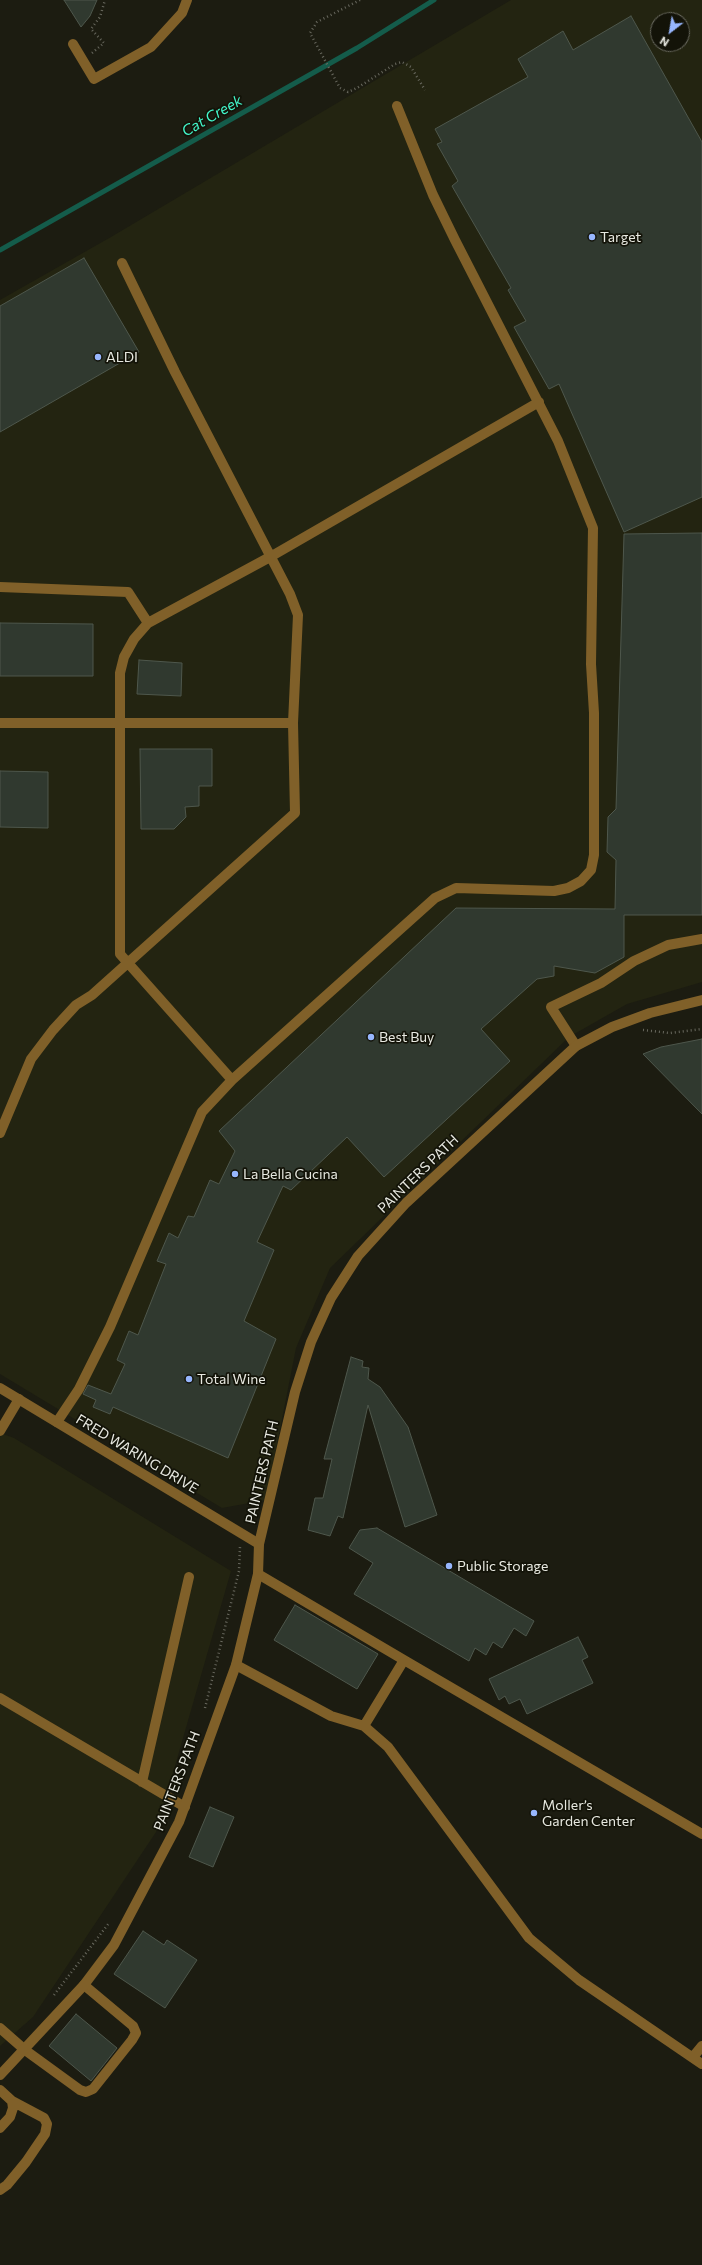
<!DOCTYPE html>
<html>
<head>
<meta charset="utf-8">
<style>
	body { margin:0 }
	#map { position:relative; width:702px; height:2265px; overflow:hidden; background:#1c1c11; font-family:Commissioner,sans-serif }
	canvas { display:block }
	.north { position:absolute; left:650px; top:12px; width:40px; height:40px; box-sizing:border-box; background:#131308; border:1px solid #68685e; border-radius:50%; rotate:211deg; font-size:11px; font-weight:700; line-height:16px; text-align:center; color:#e7e8e0 }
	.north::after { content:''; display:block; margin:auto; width:14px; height:18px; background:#97b6fd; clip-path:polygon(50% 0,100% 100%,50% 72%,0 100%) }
</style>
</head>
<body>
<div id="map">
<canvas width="702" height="2265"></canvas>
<div class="north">N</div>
</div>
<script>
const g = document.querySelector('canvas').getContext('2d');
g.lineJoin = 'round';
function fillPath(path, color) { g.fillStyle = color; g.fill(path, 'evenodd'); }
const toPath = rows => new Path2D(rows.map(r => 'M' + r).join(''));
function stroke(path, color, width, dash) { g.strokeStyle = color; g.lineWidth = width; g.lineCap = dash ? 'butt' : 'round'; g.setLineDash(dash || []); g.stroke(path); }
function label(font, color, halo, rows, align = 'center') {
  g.font = font + ' Commissioner,sans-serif'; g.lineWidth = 3.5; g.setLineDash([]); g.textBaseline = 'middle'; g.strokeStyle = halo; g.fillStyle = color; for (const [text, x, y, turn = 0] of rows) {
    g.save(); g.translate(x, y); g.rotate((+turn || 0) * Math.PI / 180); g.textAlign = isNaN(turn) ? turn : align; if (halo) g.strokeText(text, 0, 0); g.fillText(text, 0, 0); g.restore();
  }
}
fillPath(toPath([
	[511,0,702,0,702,982,627,1004,569,1037,330,1268,296,1348,266,1500,222,1508,0,1374,0,300,111,237],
	[658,20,682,20,682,44,658,44],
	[0,1433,14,1438,231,1571,156,1832,33,2017,0,2046]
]), '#232411');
stroke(toPath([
	[0,250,357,48,434,0]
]), '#145c4b', 5);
const building = toPath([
	[64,0,97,0,90,16,81,27,64,0],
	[631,16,702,142,702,497,624,532,559,384,549,389,514,327,526,321,508,290,511,288,452,186,458,181,437,144,442,142,435,129,528,77,518,59,563,31,573,50,631,16],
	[84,258,139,352,0,432,0,306,84,258],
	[702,533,702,915,624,915,624,957,595,973,554,966,554,976,537,979,481,1029,510,1061,384,1177,347,1137,291,1190,283,1186,257,1242,274,1250,244,1321,276,1339,228,1458,113,1407,110,1414,93,1407,96,1400,83,1394,88,1385,111,1394,125,1364,117,1360,129,1331,138,1335,166,1264,157,1261,169,1233,178,1238,188,1216,194,1217,210,1180,219,1184,235,1151,219,1131,456,908,615,909,616,860,607,852,608,817,616,809,624,534,702,533],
	[0,623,93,624,93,676,0,676,0,623],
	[139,660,182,663,181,696,137,694,139,660],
	[140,749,212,749,212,786,199,786,199,806,185,807,186,817,174,829,141,829,140,749],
	[0,771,48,772,48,828,0,827,0,771],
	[702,1039,702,1114,643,1054,661,1047,702,1039],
	[351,1357,363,1361,362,1367,369,1368,368,1379,380,1387,408,1427,437,1515,405,1527,368,1405,343,1518,338,1516,330,1536,308,1530,315,1498,323,1498,332,1459,324,1459,351,1357],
	[377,1528,534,1621,526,1636,514,1628,502,1648,493,1642,486,1655,475,1648,469,1661,354,1594,373,1563,349,1548,360,1530,377,1528],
	[295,1605,378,1654,357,1689,274,1640,295,1605],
	[578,1637,588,1657,582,1660,593,1683,527,1714,520,1699,509,1704,505,1696,499,1700,489,1679,578,1637],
	[210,1807,234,1817,213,1867,189,1857,210,1807],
	[143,1931,164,1945,167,1940,197,1960,165,2008,114,1974,143,1931],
	[76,2014,117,2048,91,2081,49,2046,76,2014]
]);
fillPath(building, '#30392f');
stroke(building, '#4e574c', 1);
stroke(toPath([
	[360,0,317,22,310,33,340,88,348,92,357,88,395,64,402,62,411,67,425,90],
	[92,53,104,43,91,29,100,17,105,0],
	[643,1030,670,1033,702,1029],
	[205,1708,239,1571,240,1547],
	[54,1995,109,1923]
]), '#68685e', 2.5, [1, 3]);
stroke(toPath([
	[73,44,94,79,151,47,182,13,187,0],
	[0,587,128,592,148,623],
	[0,723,293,723],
	[576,1046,551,1007,601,983,634,961,668,945,702,939],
	[232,1080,120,954,120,673,124,657,134,639,148,623,270,557,539,402],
	[0,1133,31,1059,53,1030,76,1005,92,995,295,813,293,723,298,615,290,594,175,372,122,263],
	[57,1422,79,1389,110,1327,202,1112,232,1080,435,898,456,888,554,891,568,888,581,881,591,870,594,855,594,713,591,664,593,528,558,441,455,240,433,195,397,106],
	[0,1431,19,1399],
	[404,1660,702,1834],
	[236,1665,331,1716,364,1726,404,1660,258,1574],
	[0,1698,185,1807],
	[364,1726,388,1747,529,1938,579,1980,702,2064],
	[142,1782,189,1577],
	[0,2028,25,2050,80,2090,86,2092,93,2089,132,2040,136,2033,133,2026,84,1985],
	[693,2057,702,2046],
	[0,2090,12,2101,44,2118,47,2124,45,2134,26,2162,7,2185,0,2190],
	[0,2128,10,2117,13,2108,12,2101]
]), '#806029', 10);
stroke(toPath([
	[0,2075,84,1985,114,1945,179,1822,236,1665,258,1574,259,1544,295,1392,311,1342,331,1298,358,1256,406,1203,576,1046,612,1027,650,1013,702,1000]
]), '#806029', 10);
stroke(toPath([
	[0,1388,259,1544]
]), '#806029', 10);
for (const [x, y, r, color] of [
	[592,237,4,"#97b6fd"],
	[98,357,4,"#97b6fd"],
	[371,1037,4,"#97b6fd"],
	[235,1174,4,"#97b6fd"],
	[189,1379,4,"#97b6fd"],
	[449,1566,4,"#97b6fd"],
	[534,1813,4,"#97b6fd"]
]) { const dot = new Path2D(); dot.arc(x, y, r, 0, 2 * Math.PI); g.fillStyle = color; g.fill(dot); stroke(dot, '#131308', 1.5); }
label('14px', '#e7e8e0', '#131308', [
	["Target",600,237],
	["ALDI",106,357],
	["Best Buy",379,1037],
	["La Bella Cucina",243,1174],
	["Total Wine",197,1379],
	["Public Storage",457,1566],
	["Moller’s",542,1805],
	["Garden Center",542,1821]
], 'left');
label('14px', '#e7e8e0', '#131308', [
	["PAINTERS PATH",418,1174,-44],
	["FRED WARING DRIVE",137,1454,31],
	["PAINTERS PATH",262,1472,-77],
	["PAINTERS PATH",177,1781,-69]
]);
label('italic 15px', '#43f7cc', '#131308', [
	["Cat Creek",212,116,-30]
]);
</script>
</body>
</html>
